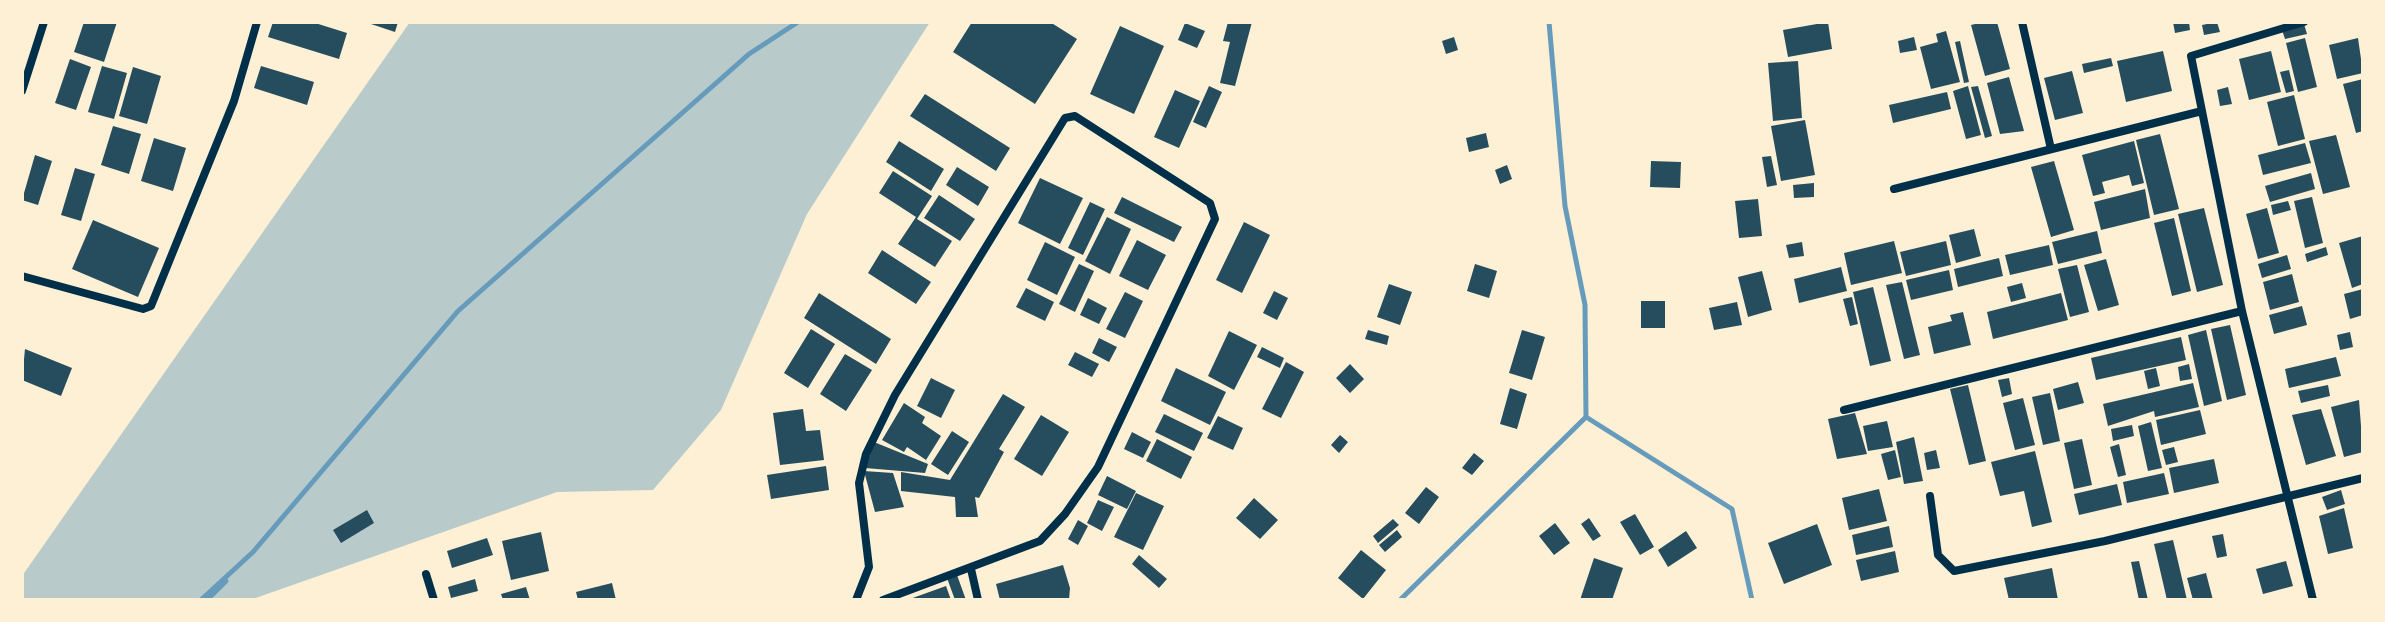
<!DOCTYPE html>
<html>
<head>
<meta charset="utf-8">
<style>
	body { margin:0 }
	#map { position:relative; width:2385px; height:622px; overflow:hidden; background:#fdf0d5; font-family:Raleway,sans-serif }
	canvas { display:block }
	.frame { position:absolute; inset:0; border:24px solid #fdf0d5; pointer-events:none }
</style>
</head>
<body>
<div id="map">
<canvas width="2385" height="622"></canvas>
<div class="frame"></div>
</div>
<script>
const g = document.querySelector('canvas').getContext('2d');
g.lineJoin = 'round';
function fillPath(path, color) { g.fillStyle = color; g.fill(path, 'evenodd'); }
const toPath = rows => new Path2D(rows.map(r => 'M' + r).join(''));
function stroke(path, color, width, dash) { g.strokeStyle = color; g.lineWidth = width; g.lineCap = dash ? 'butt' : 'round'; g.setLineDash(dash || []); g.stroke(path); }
fillPath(toPath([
	[410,22,930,22,807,214,721,410,653,490,557,492,250,600,22,600,22,576]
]), '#b9caca');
stroke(toPath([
	[1549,22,1565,206,1585,305,1586,417,1732,509,1752,600],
	[201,600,253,552,458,311,749,54,798,22],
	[207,600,226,581],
	[1400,600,1586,417]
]), '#669bbc', 5);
fillPath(toPath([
	[84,22,117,22,104,62,74,52],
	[273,22,312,22,347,33,339,59,268,37],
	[365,22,398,22,395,32],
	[972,22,1050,22,1077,39,1035,104,953,52],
	[1228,22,1252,22,1235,86,1220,83,1230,42,1223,41],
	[1828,22,1832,49,1788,57,1783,30],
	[1983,22,1997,22,2010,69,1985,76,1971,25],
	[2173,22,2189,22,2190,30,2175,33],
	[2217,22,2220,32,2204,35,2202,25],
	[1185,23,1205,31,1197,48,1178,40],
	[2304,24,2307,34,2285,39,2282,30],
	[1120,26,1164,46,1134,114,1090,94],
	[1946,31,1960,82,1931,89,1920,47,1938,42,1936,34],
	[1454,37,1458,50,1446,54,1442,41],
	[1914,37,1917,50,1900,53,1898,41],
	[2305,38,2317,87,2298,92,2286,43],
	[2358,38,2363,73,2337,79,2329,45],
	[1960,41,1969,82,1964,83,1955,42],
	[2163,51,2172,91,2126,102,2117,61],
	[2271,51,2281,92,2249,100,2239,59],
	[2111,58,2113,66,2084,73,2082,64],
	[70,59,91,67,76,110,55,103],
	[1798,61,1802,118,1773,121,1768,63],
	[102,66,127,73,114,119,88,112],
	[261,66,314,82,307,105,254,88],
	[133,67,161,76,147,124,119,116],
	[2289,70,2294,91,2286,93,2280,72],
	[2072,71,2083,113,2055,120,2044,78],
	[2009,77,2024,131,2000,134,1987,83],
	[2363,79,2363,131,2356,133,2343,84],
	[1209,86,1222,92,1206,128,1193,122],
	[1968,86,1981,135,1966,139,1953,91],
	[1978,86,1992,136,1985,138,1971,87],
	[2228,87,2232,104,2220,106,2217,90],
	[1175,90,1200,101,1179,148,1154,137],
	[1947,92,1951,109,1893,123,1889,105],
	[925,94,1010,148,996,171,910,116],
	[2294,95,2305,139,2278,146,2267,102],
	[1805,120,1815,175,1781,181,1771,126],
	[113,126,141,134,129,174,101,165],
	[1486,133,1489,147,1469,152,1466,138],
	[2160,134,2179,209,2154,215,2136,140],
	[2336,135,2350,187,2323,194,2309,141],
	[154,138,186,148,173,191,141,181],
	[899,141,944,169,931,191,886,162],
	[2134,141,2144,183,2132,186,2129,175,2102,182,2105,193,2093,196,2082,155],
	[2305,143,2311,163,2263,175,2258,155],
	[35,155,52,161,38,205,22,200],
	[1771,156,1777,185,1767,187,1762,157],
	[1651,161,1681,162,1680,188,1650,187],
	[2054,161,2074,230,2051,237,2031,167],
	[1507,165,1512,179,1500,184,1495,170],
	[957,167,989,187,978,206,946,185],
	[75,168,95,174,81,221,61,215],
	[893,171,932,196,917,219,952,241,935,267,898,244,916,217,879,193],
	[2311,173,2315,189,2270,202,2265,186],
	[1040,178,1083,198,1060,244,1018,223],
	[1814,183,1814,197,1794,198,1793,185],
	[2145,189,2150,218,2101,230,2094,202],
	[939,195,975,219,960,241,924,218],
	[1122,197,1182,227,1174,242,1114,213],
	[2312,197,2323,243,2305,248,2294,201],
	[1758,199,1762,236,1739,238,1735,201],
	[2288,201,2291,210,2273,215,2271,205],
	[1090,202,1105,209,1083,255,1068,248],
	[2204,208,2223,285,2197,292,2178,214],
	[2267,208,2279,253,2258,259,2246,214],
	[1107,217,1131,229,1110,274,1085,261],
	[2174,218,2191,291,2172,296,2154,223],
	[93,220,159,248,138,297,72,269],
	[1244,222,1270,235,1242,293,1216,280],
	[1974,229,1981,256,1956,263,1949,235],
	[2097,231,2102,253,2058,264,2052,242],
	[2363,236,2363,284,2352,288,2339,243],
	[1137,240,1166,255,1148,290,1119,276],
	[1894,241,1902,273,1851,285,1844,253],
	[1946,241,1951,265,1906,276,1900,252],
	[1045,242,1075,257,1057,295,1027,280],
	[1802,242,1804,256,1789,258,1786,245],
	[2049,245,2053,265,2010,275,2005,255],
	[2326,247,2328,255,2307,262,2305,254],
	[882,250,931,282,916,304,868,273],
	[2287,255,2291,269,2262,278,2258,264],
	[1999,258,2003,276,1958,287,1954,269],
	[2106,259,2119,305,2098,311,2084,265],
	[1079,264,1094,271,1075,312,1059,304],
	[1475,264,1497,271,1489,298,1467,291],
	[2077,265,2089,312,2070,317,2058,269],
	[1841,267,1847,291,1799,303,1794,279],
	[1949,270,1953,290,1911,300,1906,280],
	[1762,271,1772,310,1748,317,1738,277],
	[2292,274,2299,302,2270,310,2263,282],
	[1902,282,1920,355,1904,359,1886,285],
	[2022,283,2026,298,2011,302,2007,287],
	[1389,284,1412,292,1400,325,1377,317],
	[1873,287,1891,361,1870,366,1853,292],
	[1026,288,1054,302,1045,321,1016,307],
	[2363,289,2363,315,2350,319,2344,294],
	[1274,291,1288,298,1277,320,1263,313],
	[1125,292,1143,301,1125,338,1106,329],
	[819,293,891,339,876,364,804,318],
	[2061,293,2068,320,1993,339,1987,312],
	[1852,297,1858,324,1850,326,1843,299],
	[1088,298,1107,308,1099,324,1080,315],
	[1641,301,1665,301,1665,328,1641,328],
	[1737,302,1742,325,1714,330,1709,308],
	[2302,306,2307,325,2274,334,2269,315],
	[1963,312,1971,345,1934,354,1928,327,1952,321,1950,315],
	[2230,325,2246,395,2227,400,2211,329],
	[811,329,835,344,808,388,784,373],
	[1368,330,1389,336,1387,345,1365,339],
	[1522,330,1545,337,1532,380,1509,373],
	[2206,330,2222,401,2204,406,2188,335],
	[1229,331,1257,345,1234,390,1208,376],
	[2350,332,2353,347,2340,350,2337,335],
	[2181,337,2186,360,2096,380,2091,358],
	[1099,338,1117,347,1109,362,1092,353],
	[1262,347,1284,358,1280,368,1257,357],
	[25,349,72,368,61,396,22,380],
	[1075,352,1099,364,1092,377,1068,365],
	[845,354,872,370,846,411,820,394],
	[2336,357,2341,376,2289,388,2285,369],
	[1286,362,1304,372,1281,418,1262,409],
	[1350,364,1364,379,1350,393,1336,378],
	[2189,364,2192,379,2180,381,2178,367],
	[1176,368,1226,392,1210,425,1161,401],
	[2156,368,2160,386,2148,389,2144,371],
	[931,378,955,390,941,418,917,406],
	[2009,378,2012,394,2002,397,1998,380],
	[2078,382,2084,403,2058,410,2053,389],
	[2193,383,2199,407,2155,417,2154,411,2108,426,2103,404],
	[1968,385,1986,461,1969,465,1950,389],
	[2328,385,2330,396,2301,403,2298,391],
	[1510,388,1527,394,1517,429,1500,424],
	[2050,393,2060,441,2043,445,2032,397],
	[1003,394,1025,407,999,449,1004,452,979,498,975,497,978,517,956,517,955,497,901,491,901,472,950,480],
	[2023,398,2035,445,2015,450,2003,403],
	[2359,400,2363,452,2344,457,2331,407],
	[904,403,925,417,922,423,941,436,926,460,907,447,904,452,882,440],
	[803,409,806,431,820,430,824,460,780,465,773,413],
	[2321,409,2336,456,2306,465,2292,415],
	[2200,410,2206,434,2161,445,2156,420],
	[1855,413,1867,454,1837,459,1828,419],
	[1164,414,1203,433,1194,451,1155,432],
	[1041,415,1069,432,1042,476,1014,459],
	[1218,416,1243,428,1233,450,1207,438],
	[1887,421,1893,447,1868,451,1863,426],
	[2151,422,2162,468,2148,471,2138,426],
	[2132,425,2134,436,2113,441,2111,429],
	[952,431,969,442,948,475,931,464],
	[1132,432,1151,442,1143,458,1124,449],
	[1340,435,1348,442,1339,453,1331,445],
	[1914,437,1923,481,1904,484,1896,442],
	[1157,439,1192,457,1181,479,1146,461],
	[2082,439,2092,485,2074,489,2064,443],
	[874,442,928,464,925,473,865,468],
	[2119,444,2126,475,2118,477,2110,447],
	[2174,447,2178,462,2166,465,2162,450],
	[1895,450,1901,477,1888,480,1881,454],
	[1936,450,1940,468,1927,470,1924,453],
	[2035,451,2052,522,2032,527,2024,491,2000,496,1991,462],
	[1474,453,1484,461,1472,475,1462,468],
	[2214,459,2219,483,2174,493,2169,468],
	[826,466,829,490,771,499,767,475],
	[864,471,893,473,904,507,875,512],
	[2164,473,2169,494,2127,503,2123,482],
	[1107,476,1136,491,1127,509,1098,495],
	[2117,484,2122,505,2079,515,2074,494],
	[1426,487,1439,497,1419,524,1405,513],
	[1879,489,1887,521,1849,530,1842,498],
	[2341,490,2345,504,2327,510,2322,497],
	[1136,493,1164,506,1143,550,1114,537],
	[1254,498,1278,520,1260,539,1236,518],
	[1098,500,1114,507,1102,531,1087,523],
	[2344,508,2353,548,2328,554,2319,516],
	[367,510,374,523,341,543,333,530],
	[1635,514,1654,547,1640,555,1620,522],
	[1589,518,1601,536,1593,541,1581,524],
	[1393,519,1399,525,1378,543,1373,536],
	[1078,520,1088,526,1078,545,1068,539],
	[1555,523,1570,543,1554,555,1539,536],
	[1817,524,1832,565,1784,584,1768,543],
	[1889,526,1893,547,1856,555,1852,535],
	[1397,530,1402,537,1385,552,1379,545],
	[1686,531,1697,548,1668,567,1658,550],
	[541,532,549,571,511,580,502,541],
	[2223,534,2227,556,2217,558,2212,536],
	[487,538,493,555,452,568,447,551],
	[2173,540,2187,600,2167,600,2154,544],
	[1361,550,1386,570,1363,599,1338,578],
	[1895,551,1899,572,1861,581,1856,560],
	[1139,555,1167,579,1159,588,1132,564],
	[1594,558,1623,568,1612,600,1580,600],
	[2139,561,2148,600,2139,600,2131,562],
	[2286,561,2293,586,2263,594,2256,569],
	[1063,565,1070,588,1069,600,1000,600,996,584],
	[2052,568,2058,600,2009,600,2004,578],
	[2206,573,2213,600,2193,600,2187,578],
	[957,575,966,600,955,600,947,578],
	[475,579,478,591,451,598,448,587],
	[612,583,616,600,578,600,576,592],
	[946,586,951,600,907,600],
	[526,587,530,600,503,600,501,594]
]), '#264d5e');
stroke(toPath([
	[2022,22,2051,149],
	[2304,22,2191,56,2242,311,2313,600],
	[22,91,44,22],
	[1894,189,2202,111],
	[22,276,143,309,151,306,234,101,257,22],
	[1844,410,2242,311],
	[1930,496,1938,555,1954,571,2105,541,2363,478],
	[971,569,978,600],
	[426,574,434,600],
	[856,600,869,567,859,483,866,454,895,395,1065,118,1075,116,1210,203,1215,219,1098,467,1065,514,1040,541,883,600]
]), '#003049', 8);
</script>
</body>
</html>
